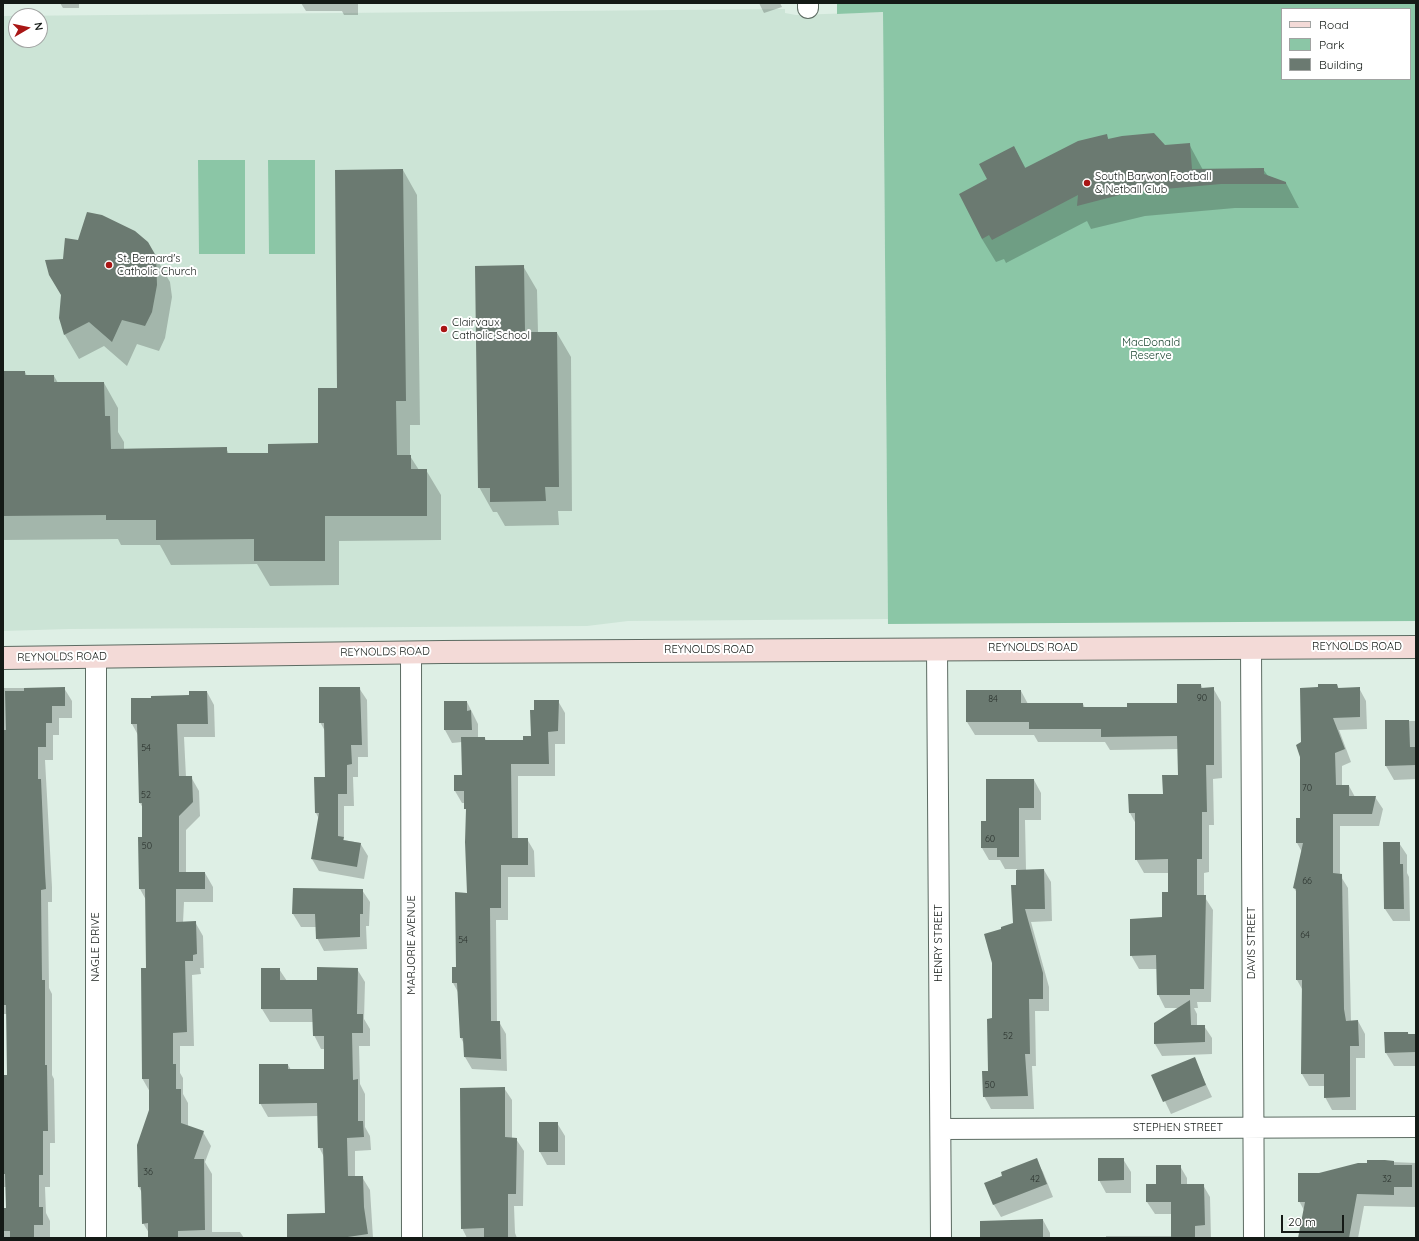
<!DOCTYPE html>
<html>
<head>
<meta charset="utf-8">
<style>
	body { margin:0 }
	#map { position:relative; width:1419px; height:1241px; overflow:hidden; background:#deefe5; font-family:Quicksand,sans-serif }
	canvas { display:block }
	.frame { position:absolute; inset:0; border:4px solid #141a16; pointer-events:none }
	.legend { position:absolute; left:1281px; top:8px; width:130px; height:72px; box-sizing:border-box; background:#fff; border:1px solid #a1a3a2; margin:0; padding:5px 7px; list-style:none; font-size:12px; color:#141a16 }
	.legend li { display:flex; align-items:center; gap:8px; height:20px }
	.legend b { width:20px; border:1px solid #a1a3a2 }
	.north { position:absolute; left:8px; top:8px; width:40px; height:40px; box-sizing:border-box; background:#fff; border:1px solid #a1a3a2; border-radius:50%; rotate:81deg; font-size:11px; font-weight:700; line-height:16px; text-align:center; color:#141a16 }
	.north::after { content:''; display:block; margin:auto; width:14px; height:18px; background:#a91615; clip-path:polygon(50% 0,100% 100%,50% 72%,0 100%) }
	.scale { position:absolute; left:1281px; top:1215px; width:63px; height:18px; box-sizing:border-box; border:2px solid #141a16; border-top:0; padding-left:5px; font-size:12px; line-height:14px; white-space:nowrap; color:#141a16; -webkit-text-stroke:3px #fff; paint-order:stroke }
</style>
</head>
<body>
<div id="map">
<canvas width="1419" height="1241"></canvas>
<div class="frame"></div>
<ul class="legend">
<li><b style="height:5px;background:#f3dad7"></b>Road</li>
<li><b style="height:11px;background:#8bc6a6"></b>Park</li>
<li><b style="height:11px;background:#6b7a71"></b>Building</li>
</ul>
<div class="north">N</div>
<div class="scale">20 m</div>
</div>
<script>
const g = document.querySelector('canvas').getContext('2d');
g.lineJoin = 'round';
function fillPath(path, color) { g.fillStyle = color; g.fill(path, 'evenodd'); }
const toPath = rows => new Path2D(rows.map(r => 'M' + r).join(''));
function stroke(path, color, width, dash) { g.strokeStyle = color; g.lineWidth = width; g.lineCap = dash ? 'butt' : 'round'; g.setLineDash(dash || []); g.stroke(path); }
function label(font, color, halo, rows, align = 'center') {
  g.font = font + ' Quicksand,sans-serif'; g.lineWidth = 4; g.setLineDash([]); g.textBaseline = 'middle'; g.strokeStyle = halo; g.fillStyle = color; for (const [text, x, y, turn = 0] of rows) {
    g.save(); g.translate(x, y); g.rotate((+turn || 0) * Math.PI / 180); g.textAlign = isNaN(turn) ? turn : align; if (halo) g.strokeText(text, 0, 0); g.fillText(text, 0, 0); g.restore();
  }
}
fillPath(toPath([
	[785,9,785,13,796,15,883,12,888,619,628,621,587,626,69,629,3,631,3,16],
	[16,16,40,16,40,40,16,40]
]), '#cce4d6');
fillPath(toPath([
	[837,3,1416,3,1416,621,888,624,883,12,837,14],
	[1282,9,1410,9,1410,79,1282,79],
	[198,160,245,160,245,254,199,254],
	[268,160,315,160,315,254,269,254]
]), '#8bc6a6');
fillPath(toPath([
	[60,3,79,3,79,8,63,8],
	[301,3,358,3,358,15,344,15,342,11,306,11],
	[759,3,780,3,782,7,764,13],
	[1106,135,1109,140,1165,146,1189,144,1203,170,1263,169,1268,176,1286,183,1299,208,1235,208,1145,216,1091,229,1087,221,1006,263,1004,259,996,262,982,239,989,180,1014,147,1026,169],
	[403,170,417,195,420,425,410,425,410,456,419,470,426,470,441,495,441,540,339,541,339,585,270,586,257,564,171,565,160,545,121,545,118,539,3,540,3,372,25,372,27,376,54,376,58,383,104,383,118,408,118,432,124,442,124,449,226,448,229,454,269,454,319,444,338,389],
	[78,241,147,242,170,282,172,297,165,338,159,351,137,344,127,366,104,346,79,359,65,335,60,318,64,260],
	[523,266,537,290,538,333,557,333,571,357,572,511,558,511,559,525,505,526,497,512,493,512,479,487],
	[1201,685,1203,689,1213,688,1221,702,1222,778,1213,779,1214,825,1209,825,1209,872,1204,873,1204,896,1213,910,1211,1002,1197,1002,1198,1008,1194,1008,1197,1014,1197,1026,1204,1026,1212,1038,1212,1054,1162,1056,1155,1044,1180,1008,1165,1008,1158,994,1157,969,1139,969,1131,955,1163,918,1168,893,1169,873,1144,873,1136,859,1136,824,1130,813,1164,795,1179,776,1179,749,1110,750,1105,742,1038,742,1034,735,975,735,967,722,1021,691,1028,704,1083,704,1085,708,1128,708,1178,704],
	[1337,685,1339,689,1359,688,1366,701,1367,729,1339,730,1351,762,1342,766,1342,786,1349,786,1355,797,1375,797,1383,809,1379,826,1340,826,1340,875,1348,888,1351,1022,1358,1021,1365,1034,1365,1058,1356,1058,1356,1110,1332,1110,1325,1097,1325,1086,1309,1086,1302,1074,1302,989,1297,980,1297,893,1294,888,1302,852,1297,843,1297,819,1301,819,1302,743,1319,688],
	[3,688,64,688,72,701,72,718,59,718,59,735,53,735,53,760,45,760,52,887,52,902,48,902,49,988,52,994,52,1075,54,1079,55,1143,50,1143,50,1187,45,1187,46,1213,50,1221,50,1237,3,1238,3,1209,7,1209,6,1187,3,1187,3,1076,8,1076,7,1014,3,1014],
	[359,688,367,700,368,757,358,757,358,777,353,777,354,806,344,806,344,840,360,843,368,856,364,879,319,871,312,859,319,819,316,813,315,778,326,778,325,731,320,722],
	[207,692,214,705,215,737,184,737,186,777,191,777,199,791,200,816,186,830,186,873,205,873,213,887,213,902,184,902,183,923,195,922,203,936,204,968,200,968,201,974,192,975,194,1046,180,1046,180,1073,183,1078,183,1094,188,1103,188,1127,203,1132,211,1146,205,1162,212,1174,212,1232,240,1232,244,1238,149,1238,149,1233,143,1223,142,1193,139,1187,150,1111,150,1092,142,1078,147,969,146,900,140,889,139,838,143,838,143,808,140,803,138,735,132,724,190,696],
	[558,701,565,713,565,744,555,744,555,776,518,776,518,839,527,839,534,851,535,877,508,877,508,920,496,920,497,1022,499,1022,506,1034,507,1071,472,1069,465,1057,464,1044,461,1038,458,992,453,983,453,968,457,968,468,894,467,812,465,803,462,803,455,791,463,776,462,742,452,743,445,730,445,702,467,702,478,724,478,738,485,738,486,741,524,741,532,737],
	[1386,721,1416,721,1416,779,1394,780,1386,766],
	[1034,780,1041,793,1041,820,1025,820,1026,870,1044,870,1051,882,1052,921,1031,922,1049,987,1049,1011,1035,1011,1036,1066,1032,1066,1034,1109,991,1109,984,1096,1014,924,1017,869,1005,869,1000,860,989,860,982,848,987,822],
	[1399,843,1407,855,1407,873,1409,877,1410,921,1393,921,1385,909],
	[294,889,362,890,370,902,369,926,366,926,367,949,324,951,317,938,316,927,301,927,293,914],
	[279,969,287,981,318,981,357,969,365,982,364,1019,370,1029,370,1046,359,1046,360,1084,365,1094,365,1127,370,1136,371,1150,355,1151,355,1177,362,1177,370,1190,373,1238,288,1238,326,1214,324,1157,319,1147,318,1116,268,1117,260,1103,288,1065,291,1070,325,1070,325,1049,321,1049,314,1035,314,1022,270,1022,262,1009],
	[1408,1033,1409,1035,1416,1035,1416,1085,1415,1066,1394,1066,1386,1053],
	[1194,1059,1212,1097,1171,1114,1153,1076],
	[504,1088,512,1100,512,1138,516,1139,524,1151,523,1206,514,1206,515,1233,517,1238,467,1238,462,1228],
	[540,1123,557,1123,565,1136,565,1165,547,1165,540,1152],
	[1123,1159,1131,1172,1131,1193,1106,1193,1099,1180],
	[1036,1160,1043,1172,1053,1197,1001,1217,994,1205,986,1183],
	[1368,1161,1416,1163,1416,1207,1364,1206,1358,1238,1300,1238,1304,1210,1299,1201,1320,1174,1368,1164],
	[1180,1166,1187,1178,1187,1185,1203,1185,1210,1197,1211,1238,1106,1238,1106,1236,1172,1236,1172,1214,1155,1214,1147,1202,1157,1185],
	[1043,1220,1050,1233,1050,1238,981,1238]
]), '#0003');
fillPath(toPath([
	[1154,133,1165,145,1190,143,1192,169,1264,168,1264,174,1286,182,1286,184,1221,184,1131,192,1077,206,1078,195,992,240,989,235,982,239,959,194,987,179,979,164,1014,146,1025,168,1078,141,1107,134,1108,139,1122,136],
	[403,169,406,401,396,401,397,455,411,455,411,469,427,469,427,516,325,516,325,561,254,561,254,539,156,540,156,520,106,520,106,515,3,516,3,371,25,371,25,375,54,375,54,382,104,382,105,416,110,416,111,449,227,447,227,453,268,453,268,444,318,443,318,388,337,388,335,170],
	[87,212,102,215,135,231,148,242,156,256,157,285,152,312,145,326,122,320,112,342,89,322,64,335,59,318,61,295,49,275,45,260,63,259,65,238,78,240],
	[524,265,525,332,557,332,559,487,545,487,546,501,490,502,490,488,478,488,475,266],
	[1177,684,1201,684,1201,688,1214,687,1214,765,1206,765,1207,812,1202,812,1202,859,1197,859,1197,895,1206,895,1204,989,1190,989,1190,995,1157,995,1156,955,1130,956,1130,919,1162,917,1162,892,1168,892,1168,859,1135,860,1135,813,1129,813,1128,794,1163,794,1162,775,1178,775,1177,736,1101,737,1101,729,1029,729,1029,722,966,722,966,690,1021,690,1021,703,1083,703,1083,707,1127,707,1127,703,1177,703],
	[1318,684,1337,684,1338,688,1360,687,1360,717,1333,718,1345,749,1335,753,1336,785,1349,785,1349,796,1376,796,1372,814,1333,814,1333,873,1342,874,1344,1009,1346,1021,1358,1020,1359,1046,1350,1046,1350,1097,1324,1098,1324,1074,1301,1074,1302,980,1296,980,1296,889,1293,888,1303,843,1296,843,1296,818,1300,818,1300,757,1296,745,1301,742,1300,688,1318,687],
	[65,687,65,706,52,706,52,723,46,723,46,747,38,747,38,779,41,779,45,873,46,889,41,890,42,980,45,980,45,1065,47,1065,48,1131,43,1131,43,1175,39,1175,39,1207,43,1207,43,1225,34,1225,34,1238,10,1238,10,1231,3,1231,3,1208,6,1208,5,1174,3,1174,3,1075,7,1075,6,1005,4,1005,3,994,3,730,6,730,5,691,24,691,24,688],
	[319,687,360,687,362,745,351,745,352,764,347,765,347,794,338,794,338,836,344,837,343,840,361,843,357,867,311,859,319,813,315,813,314,777,325,777,324,723,319,723],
	[189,691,207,691,208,724,177,724,179,776,192,776,193,802,179,816,179,872,205,872,205,889,176,889,176,922,196,921,197,954,193,955,193,961,185,961,187,1032,173,1033,173,1064,176,1064,176,1089,181,1089,181,1123,204,1131,194,1159,204,1159,205,1230,178,1231,178,1238,148,1238,148,1223,142,1224,141,1187,138,1187,137,1145,149,1110,149,1079,142,1079,141,968,146,968,145,889,139,889,138,837,142,837,142,803,139,803,137,724,131,724,131,698,151,698,151,696,189,695],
	[534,700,559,700,558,731,548,732,549,764,511,764,512,838,528,838,528,865,501,865,501,908,490,908,491,1021,500,1021,501,1059,464,1057,463,1038,460,1038,457,983,452,983,452,967,456,967,455,892,467,893,465,842,466,809,464,809,464,791,454,791,454,775,462,775,461,737,485,737,485,740,523,740,523,736,531,736,530,710,534,710],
	[444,701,467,701,467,711,471,710,472,730,444,730],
	[1385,720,1409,720,1410,747,1416,747,1416,765,1385,766],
	[986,779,1034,779,1034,808,1019,808,1019,857,997,857,997,848,981,848,981,821,986,821],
	[1383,842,1400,842,1400,864,1403,864,1404,909,1384,909],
	[1044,869,1045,909,1025,909,1043,973,1043,999,1029,999,1030,1054,1025,1054,1028,1096,983,1097,982,1071,988,1071,987,1019,992,1018,992,963,984,934,1001,929,1001,927,1013,923,1011,885,1016,885,1016,870],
	[293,888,363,889,363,914,360,914,360,937,316,939,315,914,292,914],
	[317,967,358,968,357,1014,363,1014,363,1033,352,1033,353,1080,358,1079,358,1121,363,1121,364,1137,347,1138,348,1176,363,1176,364,1207,368,1234,341,1238,287,1238,287,1214,325,1213,323,1148,318,1148,317,1103,259,1104,259,1064,288,1064,288,1069,324,1069,324,1036,313,1036,312,1009,261,1009,261,968,280,968,280,980,317,980],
	[1190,1000,1191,1025,1205,1025,1205,1042,1154,1044,1154,1023],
	[1384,1032,1408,1032,1408,1034,1416,1034,1416,1052,1385,1053],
	[1195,1057,1206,1085,1163,1102,1151,1075],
	[505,1087,505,1137,517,1138,516,1194,508,1194,508,1238,484,1238,484,1228,461,1229,460,1088],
	[539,1122,558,1122,558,1152,539,1152],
	[1037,1158,1047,1184,993,1205,984,1183,1002,1176,1001,1172],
	[1098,1158,1124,1158,1124,1180,1098,1181],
	[1367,1160,1385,1160,1394,1161,1394,1165,1412,1165,1412,1187,1394,1187,1394,1195,1357,1194,1349,1238,1298,1238,1305,1202,1298,1202,1298,1173,1319,1173,1358,1163,1367,1163],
	[1156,1165,1181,1165,1181,1184,1204,1184,1205,1225,1195,1226,1195,1238,1171,1238,1171,1202,1146,1202,1146,1184,1156,1184],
	[1043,1219,1043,1238,980,1238,980,1221]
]), '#6b7a71');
const street = toPath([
	[808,3,808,8],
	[1251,647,1254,1238],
	[937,649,941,1238],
	[411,652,412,1238],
	[941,1129,1416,1127],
	[96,1238,96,656]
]);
const secondary = toPath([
	[3,658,443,652,1416,647]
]);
stroke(street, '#5c6b62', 22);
stroke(secondary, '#5c6b62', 24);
stroke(street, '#fff', 20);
stroke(secondary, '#f3dad7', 22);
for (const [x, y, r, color] of [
	[1087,183,4,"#a91615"],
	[109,265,4,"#a91615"],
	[444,329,4,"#a91615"]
]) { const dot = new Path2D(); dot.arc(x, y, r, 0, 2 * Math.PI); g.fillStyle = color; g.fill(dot); stroke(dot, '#fff', 1.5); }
label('9px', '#2a322d', null, [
	["90",1202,698],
	["84",993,699],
	["54",146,748],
	["70",1307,788],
	["52",146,795],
	["60",990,839],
	["50",147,846],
	["66",1307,881],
	["64",1305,935],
	["54",463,940],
	["52",1008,1036],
	["50",990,1085],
	["36",148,1172],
	["42",1035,1179],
	["32",1387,1179]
]);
label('11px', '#141a16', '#fff', [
	["South Barwon Football",1095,177],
	["& Netball Club",1095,190],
	["St. Bernard's",117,259],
	["Catholic Church",117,272],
	["Clairvaux",452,323],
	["Catholic School",452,336]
], 'left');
label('11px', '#18422e', '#fff', [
	["MacDonald",1151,343],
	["Reserve",1151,356]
]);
label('11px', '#141a16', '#fff', [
	["REYNOLDS ROAD",1357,647],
	["REYNOLDS ROAD",1033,648],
	["REYNOLDS ROAD",709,650],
	["REYNOLDS ROAD",385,652,-1],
	["REYNOLDS ROAD",62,657,-1],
	["HENRY STREET",939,943,-90],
	["DAVIS STREET",1252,943,-90],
	["MARJORIE AVENUE",412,945,-90],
	["NAGLE DRIVE",96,947,-90],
	["STEPHEN STREET",1178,1128]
]);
</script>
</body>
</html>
